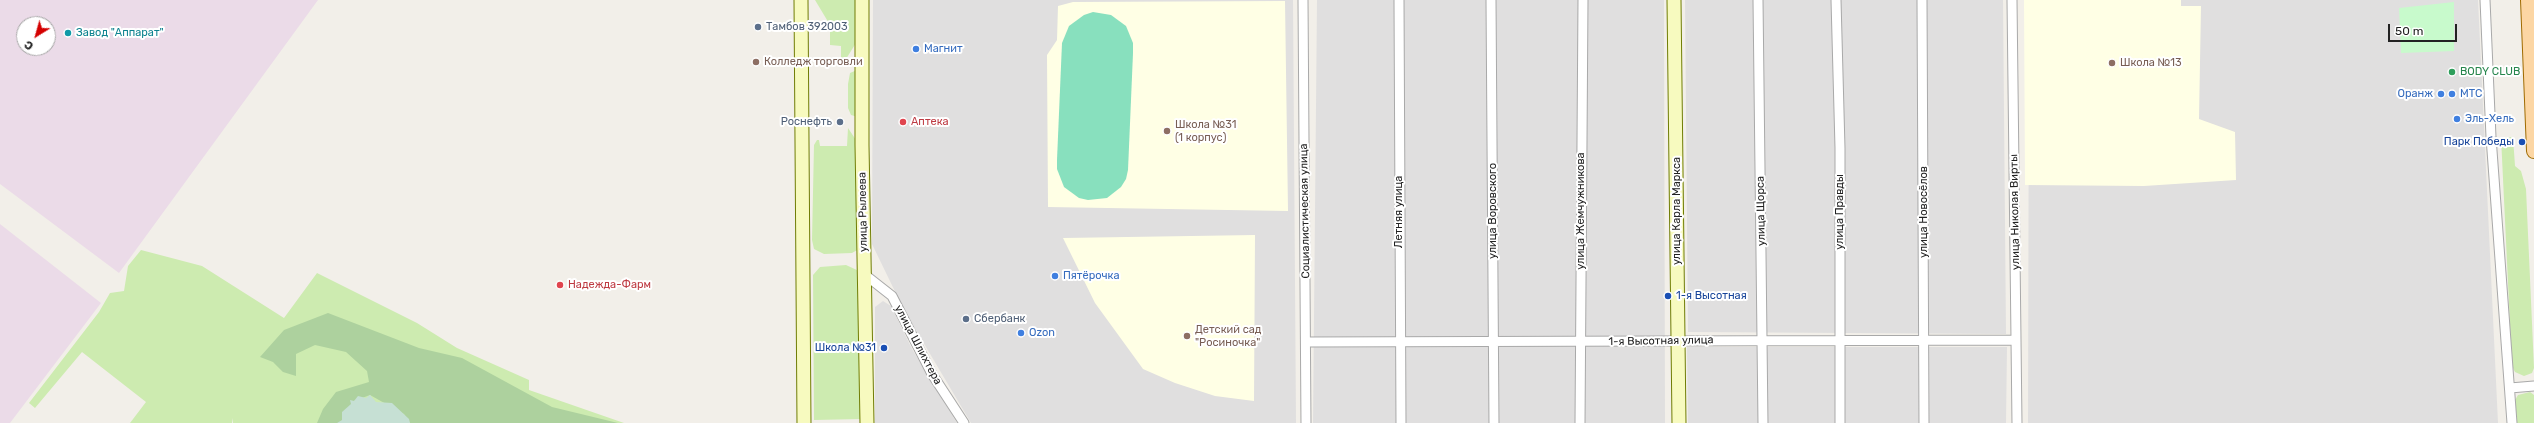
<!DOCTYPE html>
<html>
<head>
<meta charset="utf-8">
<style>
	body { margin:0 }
	#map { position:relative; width:2534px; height:423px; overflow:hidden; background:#f2efe9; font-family:Rubik,sans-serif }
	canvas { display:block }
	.north { position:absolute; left:16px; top:16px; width:40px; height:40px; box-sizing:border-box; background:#fff; border:1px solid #a7a7a7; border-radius:50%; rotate:217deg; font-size:11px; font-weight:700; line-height:16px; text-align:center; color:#222 }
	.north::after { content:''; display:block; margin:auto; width:14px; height:18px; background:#d40000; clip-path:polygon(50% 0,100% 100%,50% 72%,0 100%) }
	.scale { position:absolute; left:2388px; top:24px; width:69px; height:18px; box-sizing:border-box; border:2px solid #222; border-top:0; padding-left:5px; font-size:12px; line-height:14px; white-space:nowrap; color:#222; -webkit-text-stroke:3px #fff; paint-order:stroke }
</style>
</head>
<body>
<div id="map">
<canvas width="2534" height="423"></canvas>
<div class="north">С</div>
<div class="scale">50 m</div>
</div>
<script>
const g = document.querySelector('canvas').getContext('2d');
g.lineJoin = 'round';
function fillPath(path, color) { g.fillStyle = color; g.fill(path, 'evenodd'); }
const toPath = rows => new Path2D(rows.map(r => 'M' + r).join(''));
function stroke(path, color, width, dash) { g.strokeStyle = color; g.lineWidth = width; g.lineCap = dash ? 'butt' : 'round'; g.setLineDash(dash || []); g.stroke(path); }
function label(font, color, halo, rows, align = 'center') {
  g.font = font + ' Rubik,sans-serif'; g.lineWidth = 4; g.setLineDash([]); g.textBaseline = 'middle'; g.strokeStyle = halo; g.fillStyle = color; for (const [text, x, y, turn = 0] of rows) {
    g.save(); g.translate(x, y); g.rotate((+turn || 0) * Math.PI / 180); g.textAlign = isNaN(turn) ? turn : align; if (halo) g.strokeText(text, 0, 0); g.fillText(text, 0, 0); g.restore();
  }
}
fillPath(toPath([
	[873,0,1293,0,1296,423,971,423,904,310,872,244],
	[1317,0,1664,0,1665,423,1313,423],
	[1685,0,2003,0,2006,334,1688,332],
	[2029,0,2478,0,2498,423,2028,423],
	[883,301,891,306,912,349,957,423,875,423,875,307],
	[1687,347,2007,347,2006,423,1688,423]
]), '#e0dfdf');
fillPath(toPath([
	[0,0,318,0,119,273,0,184],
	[24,24,48,24,48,48,24,48],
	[0,224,101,303,10,423,0,423]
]), '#ebdbe8');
fillPath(toPath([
	[2024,0,2181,0,2181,6,2201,6,2199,119,2235,132,2236,180,2144,186,2025,185],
	[1285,1,1288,211,1048,207,1047,55,1057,40,1058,6,1073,2],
	[1255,235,1254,401,1215,396,1175,383,1143,369,1095,303,1063,238]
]), '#ffffe5');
fillPath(toPath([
	[815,0,859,0,856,43,841,67,841,46,830,45,830,25],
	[857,70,858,117,851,115,848,108,848,84,850,73],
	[848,128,858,143,859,249,852,253,824,254,814,249,812,240,814,145,817,140,819,140,820,146,847,146],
	[2501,137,2513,137,2515,166,2521,171,2526,189,2534,368,2532,373,2524,376,2515,372,2512,366],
	[141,250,202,266,284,318,317,273,417,323,457,348,529,380,529,390,624,423,233,423,232,418,232,423,130,423,146,402,82,352,35,408,29,403,99,312,110,293,124,291,128,266],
	[846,265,859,271,862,419,814,420,813,275,820,267],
	[2530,392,2534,395,2534,423,2515,423,2514,402,2518,395]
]), '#cdebb0');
fillPath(toPath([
	[328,313,419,348,462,358,552,407,618,423,410,423,404,414,370,395,354,401,341,423,317,423,323,409,336,392,369,382,367,371,346,352,315,345,296,354,296,376,283,372,273,362,260,357,284,330]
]), '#add19e');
fillPath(toPath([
	[370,395,376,402,392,403,409,419,410,423,337,423,342,420,342,412,351,404,350,400,354,401,358,396,366,398]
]), '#c6e0d4');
fillPath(toPath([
	[2454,2,2454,51,2401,53,2399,8]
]), '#c8facc');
fillPath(toPath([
	[1093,12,1111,15,1126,26,1133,43,1133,53,1128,170,1126,179,1121,187,1107,198,1088,200,1079,198,1064,187,1057,169,1057,160,1062,43,1069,26,1084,15]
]), '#88e0be');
const street = toPath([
	[1303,0,1306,423],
	[1399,0,1401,423],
	[1491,0,1494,423],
	[1758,0,1763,423],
	[1836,0,1840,148,1840,423],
	[1922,0,1924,423],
	[2012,0,2017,423],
	[2485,0,2491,137,2512,423],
	[864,274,892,296,932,374,964,423],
	[1306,342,2016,340],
	[2510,388,2534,386],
	[1580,423,1583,0]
]);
const secondary = toPath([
	[801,0,804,423],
	[862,0,862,145,867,423],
	[1674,0,1679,423]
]);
const primary = toPath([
	[2528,0,2534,151]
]);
stroke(street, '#a9a9a9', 11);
stroke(secondary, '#707d05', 15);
stroke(primary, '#a06b00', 16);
stroke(street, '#fff', 9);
stroke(secondary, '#f7fabf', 13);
stroke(primary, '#fcd6a4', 14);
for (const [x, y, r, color] of [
	[758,27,4,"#5c6f8a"],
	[68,33,4,"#0f9aa8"],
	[916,49,4,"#3f7fe0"],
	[756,62,4,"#8d6e63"],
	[2112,63,4,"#8d6e63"],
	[2452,72,4,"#2e9e5b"],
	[2441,94,4,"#3f7fe0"],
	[2452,94,4,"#3f7fe0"],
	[2457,119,4,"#3f7fe0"],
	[840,122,4,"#5c6f8a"],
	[903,122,4,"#e0444e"],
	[1167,131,4,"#8d6e63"],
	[2522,142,4,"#1a4fb4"],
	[1055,276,4,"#3f7fe0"],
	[560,285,4,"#e0444e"],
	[1668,296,4,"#1a4fb4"],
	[966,319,4,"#5c6f8a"],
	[1021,333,4,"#3f7fe0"],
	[1187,336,4,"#8d6e63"],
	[884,348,4,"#1a4fb4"]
]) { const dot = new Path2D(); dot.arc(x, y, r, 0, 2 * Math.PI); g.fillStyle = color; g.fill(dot); stroke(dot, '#fff', 1.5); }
label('11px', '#4e5e75', '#fff', [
	["Тамбов 392003",766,27],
	["Роснефть",832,122,"right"],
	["Сбербанк",974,319]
], 'left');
label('11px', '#0d838f', '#fff', [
	["Завод \"Аппарат\"",76,33]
], 'left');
label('11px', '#366cbe', '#fff', [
	["Магнит",924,49],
	["Оранж",2433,94,"right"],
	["МТС",2460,94],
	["Эль-Хель",2465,119],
	["Пятёрочка",1063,276],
	["Ozon",1029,333]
], 'left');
label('11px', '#785e54', '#fff', [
	["Колледж торговли",764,62],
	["Школа №13",2120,63],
	["Школа №31",1175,125],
	["(1 корпус)",1175,138],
	["Детский сад",1195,330],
	["\"Росиночка\"",1195,343]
], 'left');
label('11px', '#27864d', '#fff', [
	["BODY CLUB",2460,72]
], 'left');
label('11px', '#be3a42', '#fff', [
	["Аптека",911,122],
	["Надежда-Фарм",568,285]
], 'left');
label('11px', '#164399', '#fff', [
	["Парк Победы",2514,142],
	["1-я Высотная",1676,296,"left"],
	["Школа №31",876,348]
], 'right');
label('11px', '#222', '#fff', [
	["Социалистическая улица",1305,211,-91],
	["улица Воровского",1493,211,-90],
	["улица Жемчужникова",1581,211,-90],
	["улица Карла Маркса",1677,211,-90],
	["улица Щорса",1761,211,-91],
	["улица Рылеева",863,212,-91],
	["Летняя улица",1399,212,-90],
	["улица Правды",1840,212,-90],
	["улица Новосёлов",1924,212,-90],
	["улица Николая Вирты",2015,212,-91],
	["1-я Высотная улица",1661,341,-1],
	["улица Шлихтера",918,345,62]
]);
</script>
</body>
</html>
